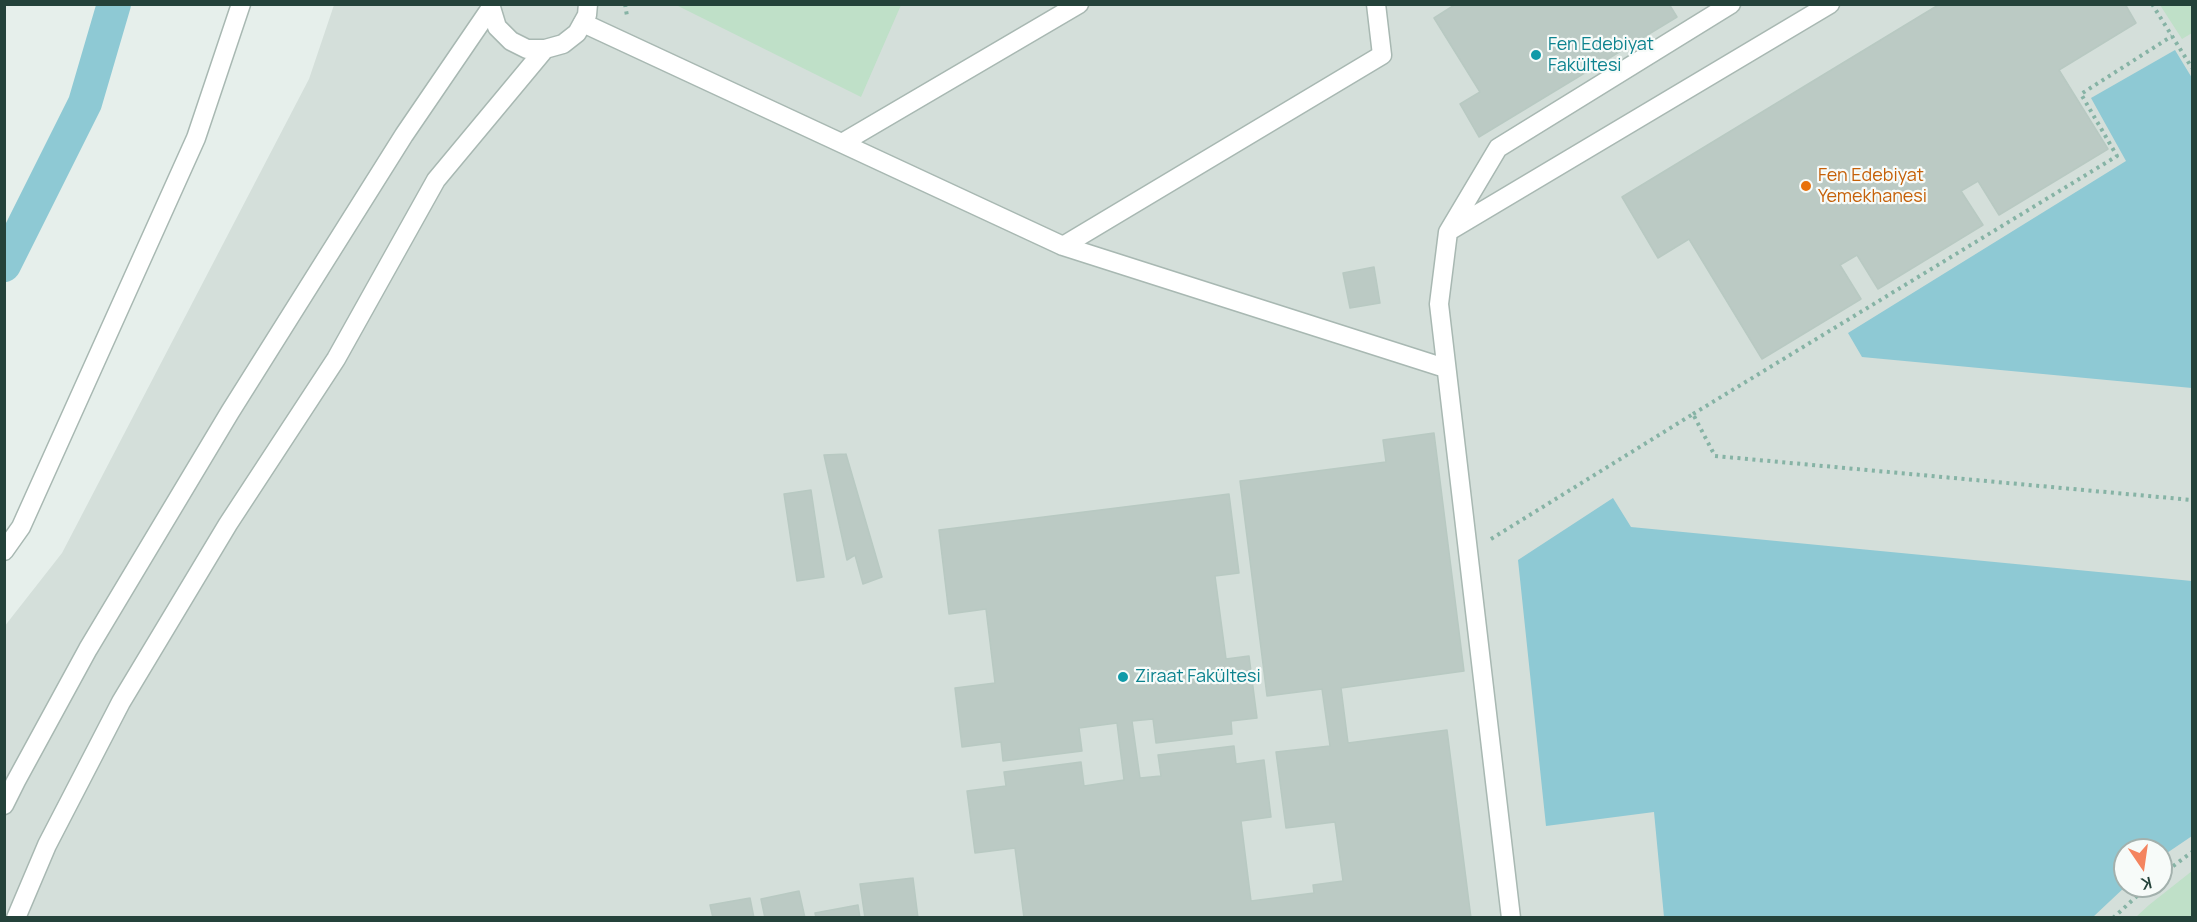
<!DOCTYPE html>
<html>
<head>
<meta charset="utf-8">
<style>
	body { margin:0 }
	#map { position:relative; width:2197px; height:922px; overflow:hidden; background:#e6efeb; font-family:Manrope,sans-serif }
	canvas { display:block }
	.frame { position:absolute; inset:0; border:6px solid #24423a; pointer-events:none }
	.north { position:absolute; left:2113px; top:838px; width:60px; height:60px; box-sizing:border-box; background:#f7fbf9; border:2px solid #a3b1ad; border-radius:50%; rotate:167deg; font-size:16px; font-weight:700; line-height:24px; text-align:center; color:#24423a }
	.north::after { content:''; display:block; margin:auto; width:21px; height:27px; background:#f4845f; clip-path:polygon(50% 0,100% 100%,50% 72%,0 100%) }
</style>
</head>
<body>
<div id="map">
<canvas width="2197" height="922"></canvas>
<div class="frame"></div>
<div class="north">K</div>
</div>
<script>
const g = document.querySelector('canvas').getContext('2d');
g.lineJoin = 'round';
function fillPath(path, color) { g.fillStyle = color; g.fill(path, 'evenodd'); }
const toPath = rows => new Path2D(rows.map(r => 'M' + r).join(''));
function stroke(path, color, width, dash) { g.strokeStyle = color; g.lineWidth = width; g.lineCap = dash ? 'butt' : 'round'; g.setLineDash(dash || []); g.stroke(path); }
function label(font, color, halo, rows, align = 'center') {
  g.font = font + ' Manrope,sans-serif'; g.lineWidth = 4.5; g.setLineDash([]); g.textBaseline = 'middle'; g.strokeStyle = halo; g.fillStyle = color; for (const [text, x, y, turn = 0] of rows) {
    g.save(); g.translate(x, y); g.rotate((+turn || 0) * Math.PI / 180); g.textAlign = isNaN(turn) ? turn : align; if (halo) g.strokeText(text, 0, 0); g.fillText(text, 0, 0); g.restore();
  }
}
fillPath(toPath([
	[334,5,2192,5,2192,917,5,917,4,627,62,553,309,79],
	[2125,850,2161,850,2161,886,2125,886]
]), '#d4dfda');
fillPath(toPath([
	[676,5,901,5,861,97],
	[2160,5,2192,5,2192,33,2182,39],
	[2192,871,2192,917,2136,917,2149,905]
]), '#bfe0c8');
fillPath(toPath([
	[2175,50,2192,78,2192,388,1862,357,1848,333,2126,161,2091,98],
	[1613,498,1631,527,2192,581,2192,836,2161,857,2161,850,2125,850,2126,886,2093,917,1664,917,1654,812,1546,826,1518,560]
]), '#8ec9d4');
stroke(toPath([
	[4,265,85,103,114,4]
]), '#8ec9d4', 34);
const building = toPath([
	[1669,4,1677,17,1479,137,1460,104,1480,92,1434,18,1456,4,1669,4],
	[1940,4,2125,4,2136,23,2059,70,2108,149,1999,215,1978,181,1961,191,1983,225,1878,289,1857,255,1840,265,1861,299,1762,359,1689,239,1658,258,1622,197,1940,4],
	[1374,267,1380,303,1350,308,1343,273,1374,267],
	[1434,433,1464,671,1341,688,1348,743,1447,730,1471,918,1024,918,1015,848,975,853,967,791,1006,786,1004,772,1081,762,1084,786,1124,780,1117,723,1079,728,1082,751,1003,761,1001,742,962,747,955,688,995,683,986,609,949,614,939,530,1229,494,1239,573,1215,576,1226,659,1249,656,1257,718,1231,721,1232,734,1156,743,1153,719,1132,721,1140,778,1161,776,1158,755,1234,746,1236,764,1264,760,1271,817,1241,821,1251,901,1314,893,1313,885,1343,881,1335,822,1286,828,1276,752,1330,746,1322,689,1267,696,1240,481,1386,462,1383,440,1434,433],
	[846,454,882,577,863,584,855,555,847,560,824,455,846,454],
	[811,490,824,577,797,581,784,494,811,490],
	[913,878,918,918,865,918,860,884,913,878],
	[799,891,805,918,765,918,761,899,799,891],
	[750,898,754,918,713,918,710,905,750,898],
	[858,905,860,918,816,918,815,913,858,905]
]);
fillPath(building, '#bbcac4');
stroke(building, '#b8c9c2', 1.5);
const minor = toPath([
	[583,23,1063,246,1445,368],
	[842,143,1079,4],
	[1449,231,1830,4],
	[1063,246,1382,55,1376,4],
	[4,551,21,527,196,138,241,4],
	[1511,918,1439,304,1448,232,1498,148,1731,4]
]);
const tertiary = toPath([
	[490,4,497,27,511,41,527,49,545,49,563,44,577,33,587,15,588,4],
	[4,805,16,781,88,649,230,412,404,135,490,9],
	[16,918,47,845,121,702,228,524,336,359,436,180,545,49]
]);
stroke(minor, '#a8b8b2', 21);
stroke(tertiary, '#a8b8b2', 21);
stroke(toPath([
	[625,4,627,16],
	[2152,4,2192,68],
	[1693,414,2117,156,2081,94,2172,36],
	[1491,539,1693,414,1715,456,2192,500],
	[2161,875,2192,852],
	[2113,918,2148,886]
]), '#86b3a5', 4, [3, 4.5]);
stroke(minor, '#fff', 18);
stroke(tertiary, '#fff', 18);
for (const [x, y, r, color] of [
	[1536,55,6,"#0f9aa8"],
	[1806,186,6,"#e8710a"],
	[1123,677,6,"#0f9aa8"]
]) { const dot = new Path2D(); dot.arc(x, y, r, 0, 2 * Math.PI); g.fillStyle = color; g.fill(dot); stroke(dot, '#f7fbf9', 2); }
label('18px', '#0d838f', '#f7fbf9', [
	["Fen Edebiyat",1548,45],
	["Fakültesi",1548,66],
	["Ziraat Fakültesi",1135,677]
], 'left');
label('18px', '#c56008', '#f7fbf9', [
	["Fen Edebiyat",1818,176],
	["Yemekhanesi",1818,197]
], 'left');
</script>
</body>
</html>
